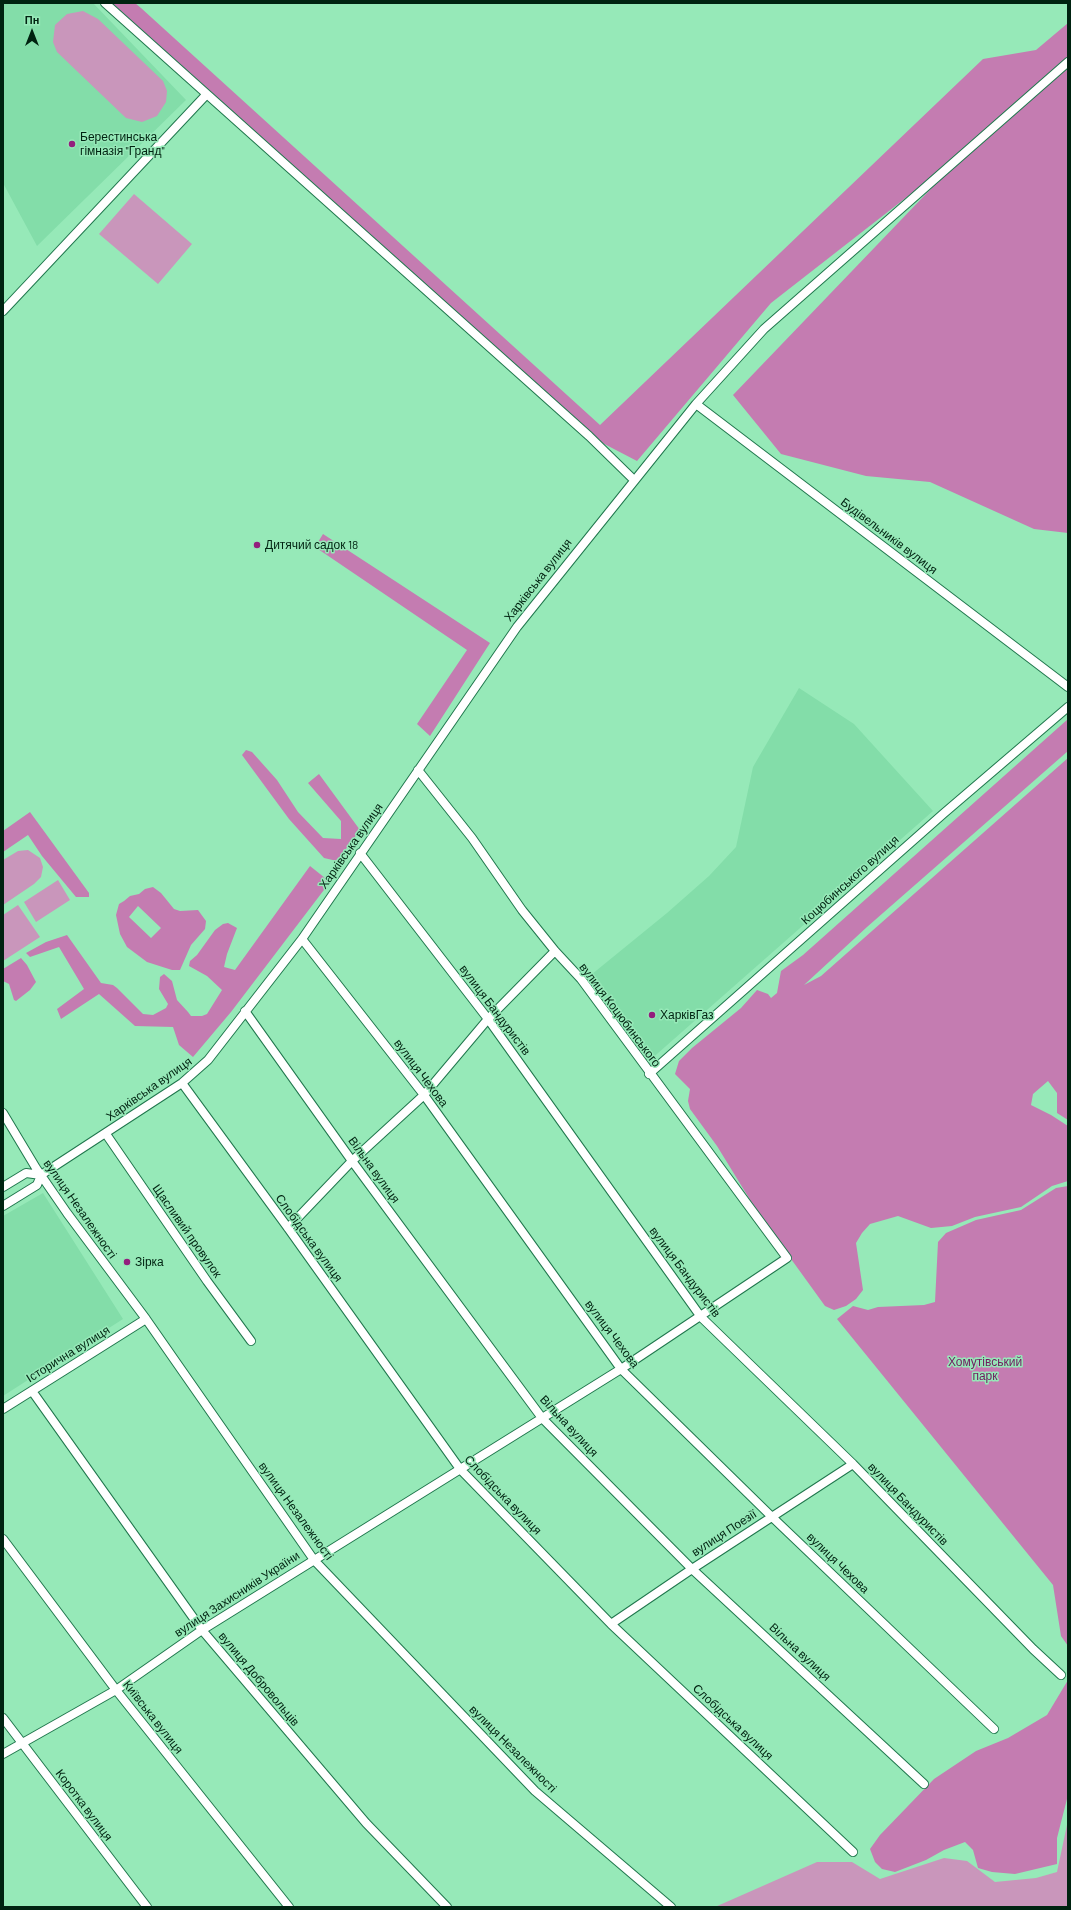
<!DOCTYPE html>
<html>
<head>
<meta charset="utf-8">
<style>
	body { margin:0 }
	#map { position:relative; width:1071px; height:1910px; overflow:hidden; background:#96e9b8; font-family:Barlow,sans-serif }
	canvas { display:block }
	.frame { position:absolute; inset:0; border:4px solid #002311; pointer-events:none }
	.north { position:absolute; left:12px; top:12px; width:40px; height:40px; -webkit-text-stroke:3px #96e9b8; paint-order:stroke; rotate:0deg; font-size:11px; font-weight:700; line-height:16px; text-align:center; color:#002311 }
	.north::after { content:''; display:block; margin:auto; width:14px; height:18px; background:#002311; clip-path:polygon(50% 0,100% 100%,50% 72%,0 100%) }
</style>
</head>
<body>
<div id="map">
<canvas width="1071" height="1910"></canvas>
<div class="frame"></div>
<div class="north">Пн</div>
</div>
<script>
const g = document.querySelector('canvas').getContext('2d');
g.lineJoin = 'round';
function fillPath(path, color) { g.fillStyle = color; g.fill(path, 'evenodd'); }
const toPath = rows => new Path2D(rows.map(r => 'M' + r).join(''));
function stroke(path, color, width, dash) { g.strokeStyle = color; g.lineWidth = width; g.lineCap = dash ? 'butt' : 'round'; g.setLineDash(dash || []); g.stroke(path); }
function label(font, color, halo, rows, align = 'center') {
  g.font = font + ' Barlow,sans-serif'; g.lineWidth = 3; g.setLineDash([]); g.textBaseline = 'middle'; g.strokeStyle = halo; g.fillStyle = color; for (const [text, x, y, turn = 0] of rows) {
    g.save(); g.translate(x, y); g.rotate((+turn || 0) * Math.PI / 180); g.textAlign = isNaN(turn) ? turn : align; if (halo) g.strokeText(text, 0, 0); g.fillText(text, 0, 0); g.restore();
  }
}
fillPath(toPath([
	[3,3,93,3,186,100,37,246,3,183],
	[799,688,854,724,933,811,649,1061,586,979,667,913,709,876,736,847,753,767],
	[43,1193,123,1319,3,1396,3,1216]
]), '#83dda9');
fillPath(toPath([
	[83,11,98,19,163,81,167,91,166,102,157,116,142,122,126,118,57,52,53,42,55,25,67,14],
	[134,194,192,244,158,284,99,234],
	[28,850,40,858,43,867,41,877,34,884,3,905,3,860,18,851],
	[58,880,70,900,36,922,24,902],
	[18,905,40,937,3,961,3,915],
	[1068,1820,1068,1907,715,1907,817,1862,852,1862,880,1879,944,1858,967,1861,995,1882,1036,1878,1057,1872]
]), '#c996bb');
fillPath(toPath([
	[105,3,135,3,141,8,600,425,983,59,1036,50,1068,23,1068,533,1034,529,930,482,866,476,781,454,733,395,971,147,771,303,637,461,589,436],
	[323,534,490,643,430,736,417,724,467,650,315,547],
	[1068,719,1068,751,867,927,804,985,821,976,1068,758,1068,1120,1057,1113,1057,1093,1048,1081,1033,1094,1031,1105,1051,1115,1068,1126,1068,1181,1052,1186,1021,1207,975,1217,952,1226,931,1228,898,1216,870,1224,862,1233,856,1243,863,1290,856,1299,846,1306,834,1310,825,1306,760,1216,717,1146,690,1109,688,1101,690,1089,675,1074,679,1061,692,1048,741,1008,757,990,768,994,771,998,777,993,781,971,803,955],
	[246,750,252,752,277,780,298,812,323,838,341,839,341,821,308,783,319,774,360,830,337,861,324,858,289,819,242,755],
	[30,812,89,893,89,897,76,897,42,856,28,835,3,852,3,831],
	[310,866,330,882,231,1012,193,1057,179,1045,173,1027,135,1026,99,994,61,1019,57,1009,84,989,59,947,30,957,26,953,46,942,67,935,101,983,113,985,117,988,143,1014,153,1015,166,1008,168,1004,159,989,160,977,164,974,172,981,177,1000,188,1012,191,1016,202,1016,207,1014,222,990,207,976,189,966,190,961,197,955,215,930,223,924,228,923,237,928,227,954,224,967,235,970],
	[153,887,161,893,174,909,180,911,198,910,206,921,205,929,191,945,180,970,172,970,147,962,127,947,120,934,116,915,119,904,124,901,130,896,139,894,145,889],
	[138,906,161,928,151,938,129,917],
	[21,958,27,965,36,982,30,990,16,1001,14,1000,9,984,3,981,3,969],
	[1068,1186,1068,1646,1061,1636,1053,1585,837,1319,853,1306,868,1310,878,1307,924,1305,935,1302,938,1242,946,1233,976,1220,1021,1210,1056,1188],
	[1068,1680,1068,1795,1057,1838,1057,1864,1015,1874,992,1872,978,1868,973,1850,965,1842,944,1850,926,1860,895,1872,882,1869,875,1862,870,1849,880,1835,934,1779,976,1751,1008,1738,1047,1715]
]), '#c47cb1');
const minor = toPath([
	[105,3,589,436,634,480],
	[3,311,206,95],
	[696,404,1068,687],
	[360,853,488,1019,701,1317,853,1464,1033,1649,1061,1675],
	[302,939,424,1095,621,1369,771,1516,994,1729],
	[245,1011,352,1161,542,1418,692,1569,924,1784],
	[649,1074,943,814,1068,707],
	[182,1083,288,1228,460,1469,611,1624,853,1852],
	[3,1113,36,1168,67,1213,146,1319,314,1560,535,1791,671,1907],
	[106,1134,207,1281,251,1341],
	[3,1187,26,1173,41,1175,182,1083,208,1060,302,939,517,627,696,404,764,329,1068,62],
	[3,1206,37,1185,41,1175],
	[288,1228,352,1161,424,1095,488,1019,555,951],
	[32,1391,202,1630,366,1823,447,1907],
	[3,1409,146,1319],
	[3,1539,116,1690,289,1907],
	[611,1624,692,1569,853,1464],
	[3,1718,147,1907],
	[3,1754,116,1690,202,1630,621,1369,787,1258,581,979,555,951,522,910,472,838,418,770]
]);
stroke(minor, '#20774d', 10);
stroke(minor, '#fff', 8);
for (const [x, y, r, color] of [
	[72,144,4,"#931f7d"],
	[257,545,4,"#931f7d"],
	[652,1015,4,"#931f7d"],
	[127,1262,4,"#931f7d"]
]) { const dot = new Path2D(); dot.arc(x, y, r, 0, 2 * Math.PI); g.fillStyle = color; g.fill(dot); stroke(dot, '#96e9b8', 1.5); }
label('12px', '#002311', '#96e9b8', [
	["Берестинська",80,137],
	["гімназія \"Гранд\"",80,151],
	["Дитячий садок 18",265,545],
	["ХарківГаз",660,1015],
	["Зірка",135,1262]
], 'left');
label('12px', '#002311', '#96e9b8', [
	["Будівельників вулиця",889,536,37],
	["Харківська вулиця",538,580,-52],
	["Харківська вулиця",351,846,-55],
	["Коцюбинського вулиця",850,880,-42],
	["вулиця Бандуристів",495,1010,53],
	["вулиця Коцюбинського",620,1015,53],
	["вулиця Чехова",421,1073,53],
	["Харківська вулиця",149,1089,-35],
	["Вільна вулиця",374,1170,54],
	["вулиця Незалежності",80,1209,55],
	["Щасливий провулок",187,1231,55],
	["Слобідська вулиця",309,1238,54],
	["вулиця Бандуристів",685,1272,53],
	["вулиця Чехова",612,1334,53],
	["Історична вулиця",68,1354,-32],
	["Вільна вулиця",569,1426,47],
	["Слобідська вулиця",503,1495,46],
	["вулиця Бандуристів",908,1504,46],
	["вулиця Незалежності",296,1511,54],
	["вулиця Поезії",724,1533,-33],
	["вулиця Чехова",838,1563,44],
	["вулиця Захисників України",237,1594,-33],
	["Вільна вулиця",800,1652,43],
	["вулиця Добровольців",259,1679,50],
	["Київська вулиця",153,1717,52],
	["Слобідська вулиця",733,1722,43],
	["вулиця Незалежності",513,1749,45],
	["Коротка вулиця",84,1805,53]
]);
label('12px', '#701a5f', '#96e9b8', [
	["Хомутівський",985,1362],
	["парк",985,1376]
]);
</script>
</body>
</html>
